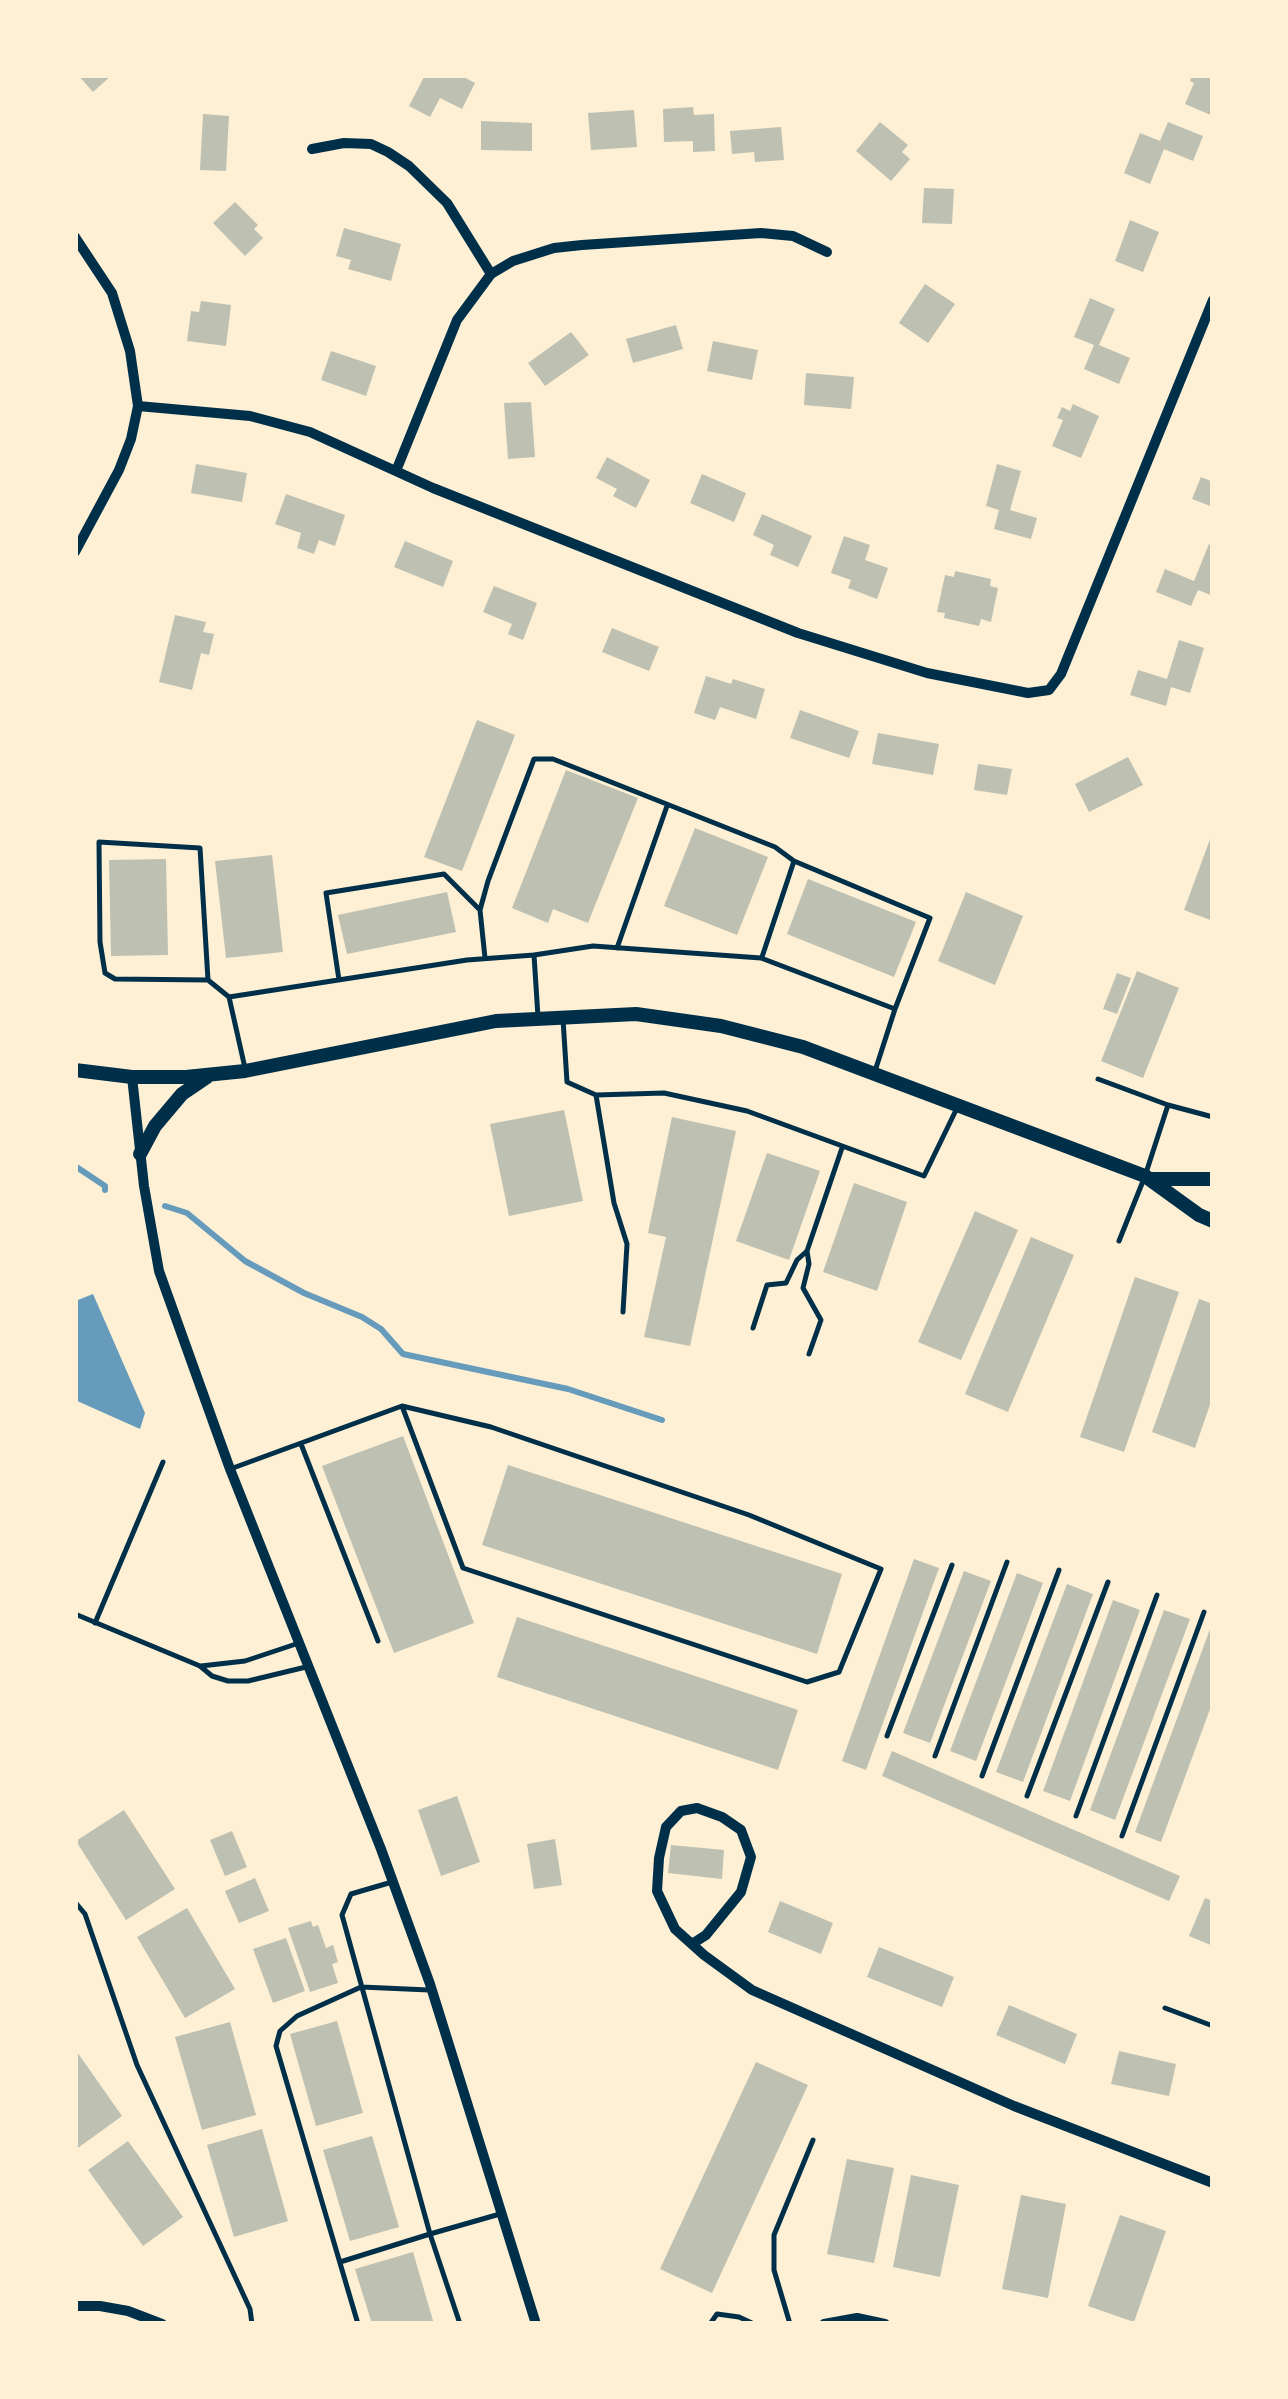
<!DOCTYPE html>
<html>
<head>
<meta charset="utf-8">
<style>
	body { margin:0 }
	#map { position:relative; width:1288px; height:2399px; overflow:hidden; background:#fdf0d5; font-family:Quicksand,sans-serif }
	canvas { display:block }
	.frame { position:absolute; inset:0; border:78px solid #fdf0d5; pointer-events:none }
</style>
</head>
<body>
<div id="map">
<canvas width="1288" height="2399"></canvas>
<div class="frame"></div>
</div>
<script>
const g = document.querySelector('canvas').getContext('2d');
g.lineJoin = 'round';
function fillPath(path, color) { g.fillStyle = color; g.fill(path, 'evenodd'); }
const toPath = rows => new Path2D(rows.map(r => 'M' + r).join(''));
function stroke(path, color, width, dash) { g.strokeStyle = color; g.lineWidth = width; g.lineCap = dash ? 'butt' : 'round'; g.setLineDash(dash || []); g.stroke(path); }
fillPath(toPath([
	[93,1294,145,1413,140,1429,75,1400,75,1313,78,1300]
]), '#669bbc');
stroke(toPath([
	[75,1166,105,1186,105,1190],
	[165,1206,187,1213,245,1261,304,1293,362,1317,381,1329,403,1354,568,1389,662,1420]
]), '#669bbc', 6);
fillPath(toPath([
	[78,75,112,75,93,92],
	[425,75,460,75,475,83,462,109,440,98,430,117,409,106],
	[1192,75,1213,75,1213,116,1185,104,1194,83,1190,81],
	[693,107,694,115,714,114,715,151,693,152,693,141,664,142,663,109],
	[634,110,637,147,591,150,588,113],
	[203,114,229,116,226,171,200,170],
	[481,121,532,123,532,151,481,150],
	[880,122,908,145,902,152,910,159,891,181,856,151],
	[1168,122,1203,136,1193,161,1164,149,1150,184,1124,173,1140,133,1160,141],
	[781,127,784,160,755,162,754,152,732,154,730,131],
	[924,188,954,189,952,224,922,223],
	[235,202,258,225,254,229,263,238,245,256,213,223],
	[1130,220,1159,232,1143,272,1115,261],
	[344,228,401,244,391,281,348,269,351,260,336,256],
	[925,284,955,304,928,343,899,323],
	[1090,298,1115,309,1099,345,1130,358,1119,384,1084,369,1094,345,1074,337],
	[201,301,231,305,226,346,187,341,191,311,199,312],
	[676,325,683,349,633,363,626,339],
	[571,332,589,355,545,386,528,363],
	[713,341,758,350,752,380,707,371],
	[331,351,376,366,366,396,321,380],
	[806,373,854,377,851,409,804,405],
	[531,402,535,457,508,459,504,403],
	[1073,404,1099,416,1081,458,1052,446,1063,420,1057,418,1062,407,1070,411],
	[607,457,650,480,636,508,613,496,617,489,596,478],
	[196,464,247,473,242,502,191,493],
	[997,464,1021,471,1010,510,1037,518,1031,539,994,529,999,510,986,506],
	[702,474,746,493,734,522,690,503],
	[1201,477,1213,482,1213,507,1192,499],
	[286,494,345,515,335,546,319,540,314,554,297,548,301,533,275,524],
	[762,514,812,536,798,567,770,555,774,545,753,535],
	[844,536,870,545,865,560,888,568,877,599,848,588,851,580,831,573],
	[405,541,453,561,443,587,394,567],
	[1209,544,1213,546,1213,596,1198,590,1191,606,1156,592,1165,569,1194,581],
	[955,571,991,579,990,586,998,588,991,622,981,619,979,626,944,618,945,613,937,612,945,575,954,577],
	[494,586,537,603,523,640,508,634,512,624,483,612],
	[175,615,206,622,203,632,214,634,209,655,201,653,192,690,159,682],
	[612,628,659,647,649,671,602,652],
	[1179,640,1204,648,1190,693,1171,687,1166,706,1130,695,1138,670,1167,679],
	[706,676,731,684,733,679,765,689,756,719,720,707,715,720,694,713],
	[800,710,859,731,849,758,790,738],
	[477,720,515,735,462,871,424,857],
	[878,733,939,744,933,775,872,764],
	[1128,757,1143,785,1089,812,1075,784],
	[978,764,1012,769,1007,795,974,790],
	[566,770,638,798,588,923,553,909,548,923,512,908],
	[695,828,768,857,737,935,664,906],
	[1213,831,1213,921,1184,910],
	[272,855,283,952,226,958,215,861],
	[166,859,168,955,111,956,109,860],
	[808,879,916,922,894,977,787,934],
	[447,892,456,932,347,954,338,915],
	[966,892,1023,916,995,985,938,961],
	[1137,971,1179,988,1143,1078,1101,1061],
	[1117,973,1131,978,1117,1014,1103,1009],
	[564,1110,583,1201,509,1216,490,1124],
	[672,1117,736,1131,690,1346,644,1337,666,1237,648,1233],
	[767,1153,820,1171,789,1260,736,1241],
	[854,1183,907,1202,877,1291,823,1272],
	[975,1211,1018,1230,961,1360,918,1342],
	[1031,1237,1074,1255,1008,1412,965,1394],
	[1135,1277,1179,1292,1124,1452,1080,1437],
	[1199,1299,1213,1304,1213,1396,1195,1448,1152,1432],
	[403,1436,474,1623,394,1653,322,1466],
	[508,1465,842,1574,817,1654,482,1545],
	[914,1559,939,1568,866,1770,842,1761],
	[964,1571,991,1581,930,1743,903,1733],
	[1017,1573,1043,1583,976,1761,950,1751],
	[1067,1584,1093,1594,1023,1782,996,1772],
	[1113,1600,1140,1610,1070,1801,1043,1791],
	[1164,1610,1190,1619,1115,1820,1090,1810],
	[517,1617,798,1710,778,1770,497,1677],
	[1213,1621,1213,1701,1161,1842,1135,1832],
	[892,1751,1180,1876,1169,1901,882,1776],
	[457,1796,480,1862,441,1876,418,1810],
	[124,1810,175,1889,126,1920,76,1841],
	[232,1831,247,1867,225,1876,210,1840],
	[555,1839,562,1885,534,1889,527,1844],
	[671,1845,724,1850,722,1879,668,1873],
	[255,1878,269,1911,239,1923,225,1891],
	[1205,1898,1213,1901,1213,1946,1189,1936],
	[780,1901,833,1923,821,1954,768,1932],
	[187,1908,235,1989,185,2018,137,1937],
	[311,1921,313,1927,318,1925,326,1948,333,1945,338,1962,332,1964,338,1983,310,1992,288,1928],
	[286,1938,305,1991,273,2003,253,1949],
	[879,1947,954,1977,942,2007,867,1977],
	[1009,2005,1077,2034,1065,2064,996,2035],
	[337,2021,363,2113,316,2126,290,2034],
	[230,2022,256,2115,202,2130,175,2037],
	[75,2049,122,2116,75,2150],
	[1119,2051,1176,2064,1169,2096,1111,2084],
	[756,2062,808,2085,712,2293,660,2269],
	[262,2129,288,2221,234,2237,207,2145],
	[372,2136,399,2227,350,2241,323,2150],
	[128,2141,183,2217,143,2246,88,2170],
	[847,2159,894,2168,874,2263,827,2254],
	[911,2175,959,2185,940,2277,893,2267],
	[1021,2195,1066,2204,1048,2298,1002,2289],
	[1120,2215,1166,2231,1134,2322,1088,2306],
	[413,2252,434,2324,372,2324,355,2269]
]), '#bec0b2');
stroke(toPath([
	[617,948,667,806],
	[534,955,593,946,761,958,895,1009,875,1071],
	[762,957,794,861],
	[485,958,480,910,488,881,534,759,553,759,775,847,794,861,930,918,895,1009],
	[208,980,200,848,99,842,100,942,105,973,115,979,208,980,229,997,245,1068],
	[339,980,326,893,444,874,480,910],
	[229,997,467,960,534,955,538,1017],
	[563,1019,567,1082,596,1095,614,1203,627,1244,623,1312],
	[1098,1079,1168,1105],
	[596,1095,664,1093,747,1111,924,1176,957,1108],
	[1119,1241,1145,1176,1168,1105,1213,1117],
	[807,1251,809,1264,803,1288,821,1320,809,1354],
	[753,1328,767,1285,786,1283,797,1260,807,1251,842,1148],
	[301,1444,378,1641],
	[233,1468,402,1406,491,1427,749,1515,881,1569,839,1672,807,1682,463,1568,402,1406],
	[75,1614,200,1666,212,1676,228,1681,248,1681,306,1667],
	[95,1623,163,1462],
	[201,1666,245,1661,299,1643],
	[887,1736,952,1565],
	[935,1756,1007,1562],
	[982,1776,1059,1570],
	[1027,1796,1108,1582],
	[1076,1816,1157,1595],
	[1122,1836,1204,1612],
	[392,1882,351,1894,342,1915,430,2234,500,2214],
	[75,1902,85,1914,137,2065,250,2309,252,2324],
	[1165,2008,1213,2026],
	[340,2262,430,2234,460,2324],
	[358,2324,276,2046,280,2031,297,2016,361,1987,429,1990],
	[710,2324,717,2314,739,2317,754,2324],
	[790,2324,774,2270,774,2235,813,2140]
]), '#003049', 5);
stroke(toPath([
	[312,149,344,143,371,144,388,152,409,166,447,203,491,274],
	[75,237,112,293,130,351,138,406,131,439,119,470,75,552],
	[138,406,250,416,310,432,433,488,798,633,927,673,1028,693,1049,690,1061,674,1213,300],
	[396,471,457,320,491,274,513,261,554,248,582,245,761,233,793,236,827,252],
	[132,1077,144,1186,159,1271,230,1469,381,1849,430,1984,536,2324],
	[692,1944,706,1935,741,1892,751,1857,741,1830,722,1817,697,1808,681,1811,666,1827,659,1858,657,1891,675,1929,704,1955,752,1990,1014,2106,1213,2183],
	[75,2306,100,2306,128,2311,162,2324],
	[824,2324,857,2318,885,2324]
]), '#003049', 10);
stroke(toPath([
	[75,1070,132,1077,186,1077,245,1071,496,1021,636,1014,721,1026,803,1047,1145,1176,1199,1215,1213,1221],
	[140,1154,155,1126,182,1094,207,1077],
	[1152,1179,1213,1179]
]), '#003049', 14);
</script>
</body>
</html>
